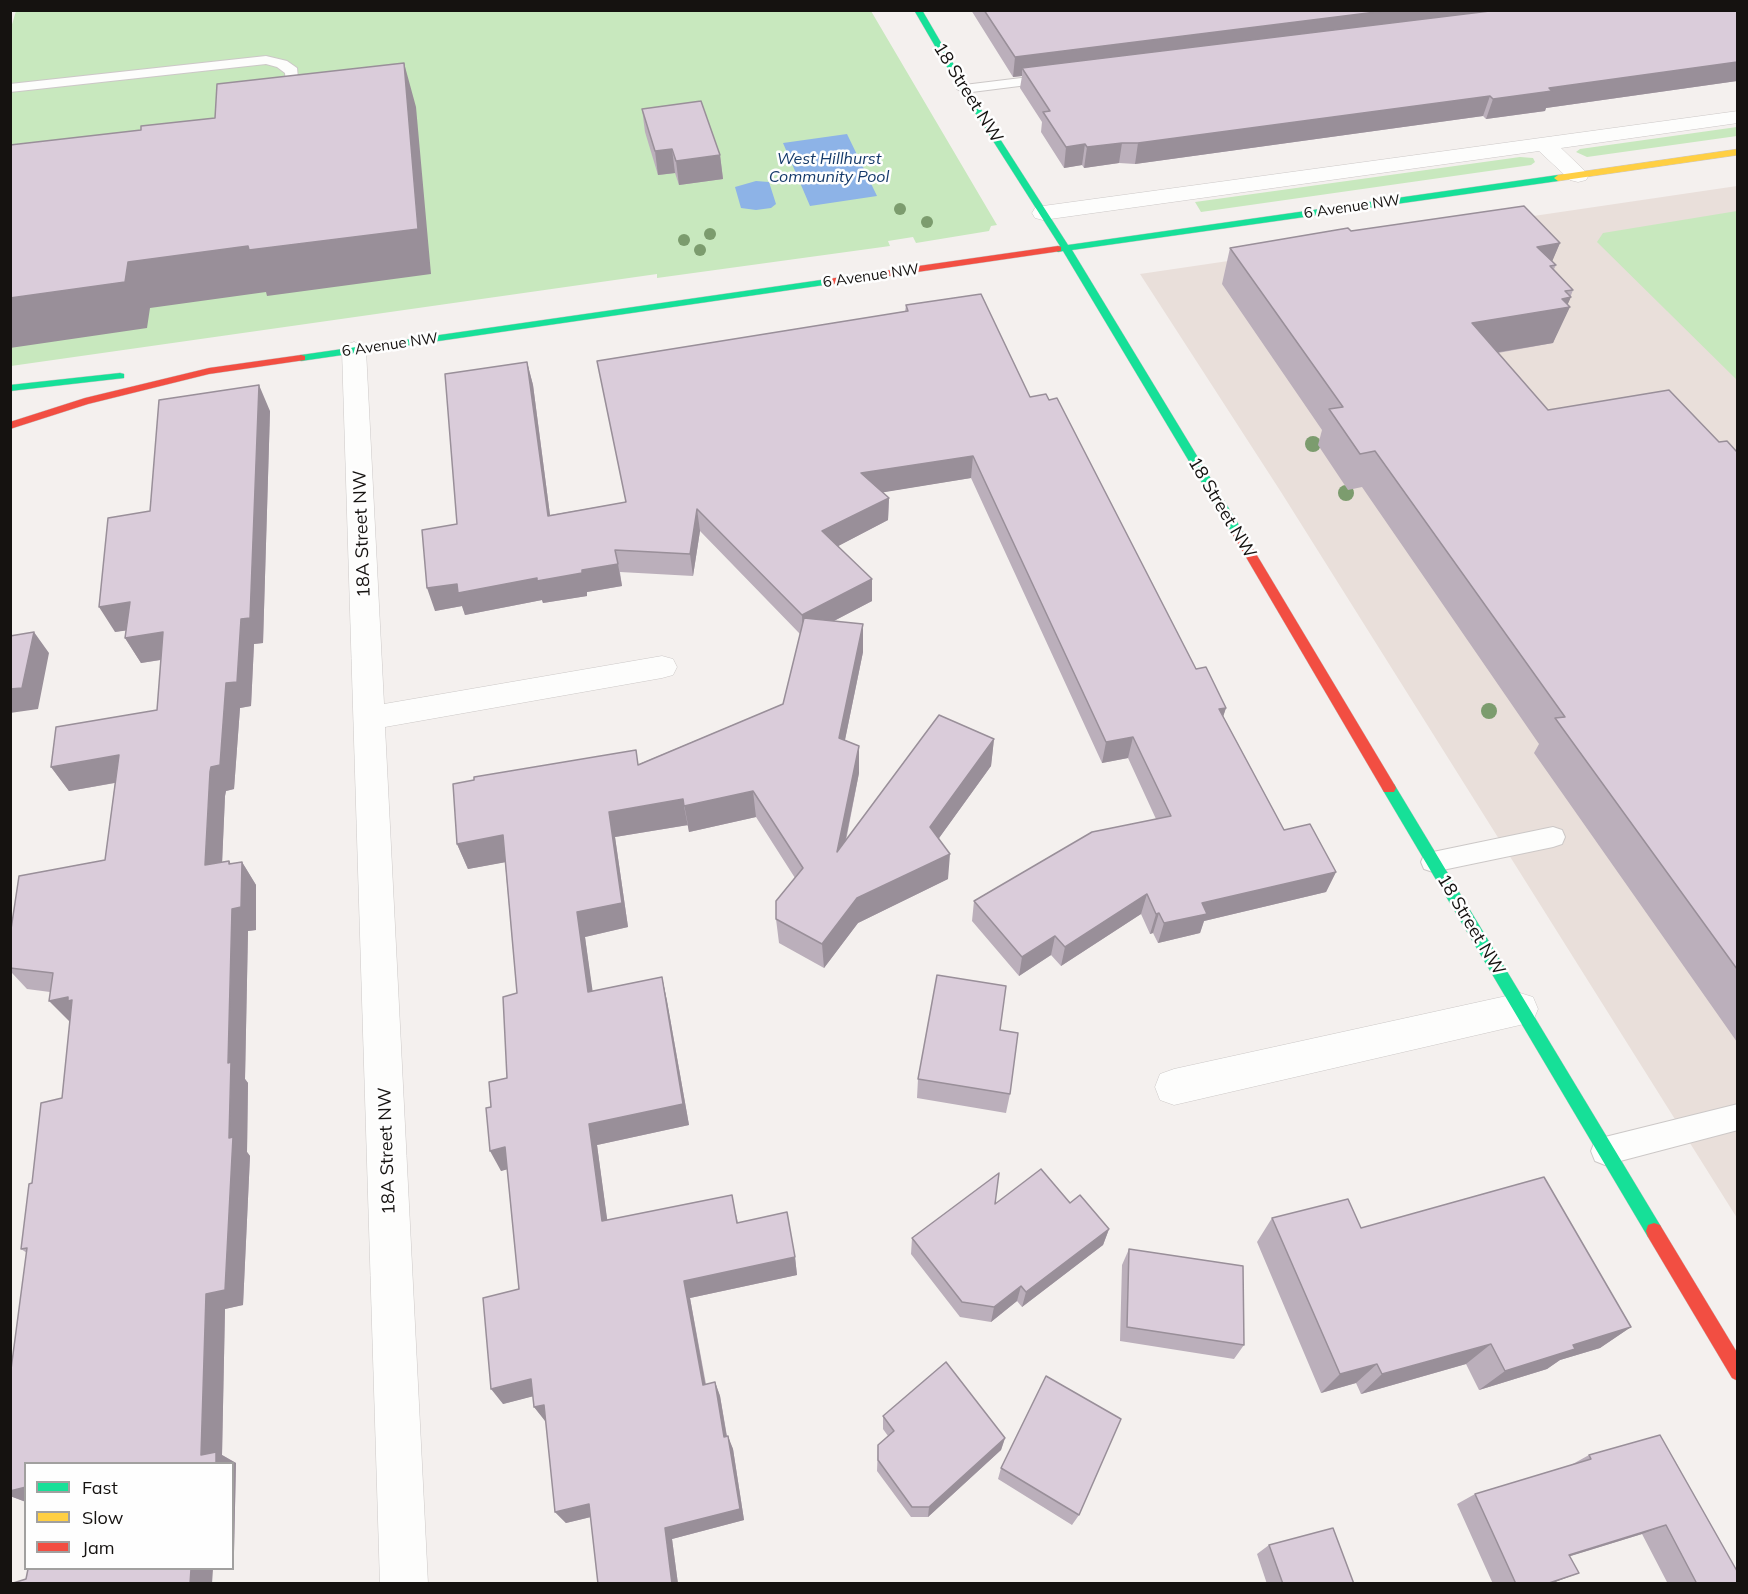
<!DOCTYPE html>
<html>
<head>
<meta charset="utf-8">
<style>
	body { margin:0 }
	#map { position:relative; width:1748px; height:1594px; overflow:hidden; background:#f4f0ee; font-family:Mulish,sans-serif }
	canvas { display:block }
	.frame { position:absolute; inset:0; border:12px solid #151210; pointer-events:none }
	.legend { position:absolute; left:24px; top:1462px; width:210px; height:108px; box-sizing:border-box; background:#fefefe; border:2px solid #a1a09f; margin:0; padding:8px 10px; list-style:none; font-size:18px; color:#151210 }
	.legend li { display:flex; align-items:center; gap:12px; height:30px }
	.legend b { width:30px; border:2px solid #a1a09f }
</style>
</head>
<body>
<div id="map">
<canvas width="1748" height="1594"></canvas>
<div class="frame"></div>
<ul class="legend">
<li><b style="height:8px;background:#16e098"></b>Fast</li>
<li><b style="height:8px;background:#ffcf43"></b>Slow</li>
<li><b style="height:8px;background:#f24e42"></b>Jam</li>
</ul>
</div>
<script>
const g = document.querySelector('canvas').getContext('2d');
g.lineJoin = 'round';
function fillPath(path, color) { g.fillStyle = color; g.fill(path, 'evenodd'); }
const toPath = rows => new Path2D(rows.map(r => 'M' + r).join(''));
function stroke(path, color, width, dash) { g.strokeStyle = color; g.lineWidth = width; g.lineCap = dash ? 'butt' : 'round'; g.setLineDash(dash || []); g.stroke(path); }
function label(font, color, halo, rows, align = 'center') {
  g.font = font + ' Mulish,sans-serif'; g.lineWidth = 5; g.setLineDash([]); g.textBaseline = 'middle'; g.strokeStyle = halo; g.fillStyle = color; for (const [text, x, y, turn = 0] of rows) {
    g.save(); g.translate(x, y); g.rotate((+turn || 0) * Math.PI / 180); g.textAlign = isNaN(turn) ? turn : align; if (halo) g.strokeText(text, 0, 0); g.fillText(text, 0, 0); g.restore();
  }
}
fillPath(toPath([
	[1737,186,1737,1218,1281,492,1140,274]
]), '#e9dfda');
fillPath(toPath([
	[16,11,871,11,997,225,991,226,989,231,916,243,913,237,888,241,890,246,657,278,657,274,11,366,10,31],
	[1737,127,1737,136,1587,157,1576,152,1580,149],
	[1520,157,1533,158,1535,162,1531,165,1201,212,1195,202],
	[1737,211,1738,211,1737,380,1597,242,1603,233]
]), '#c8e8be');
fillPath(toPath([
	[847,134,877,196,810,206,783,143],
	[756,181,769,182,776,204,771,208,756,210,741,208,735,187]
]), '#8db3e7');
const lane = toPath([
	[266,56,287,61,297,68,299,88,297,91,287,91,285,73,277,67,266,64,10,92,10,84,266,56],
	[1054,74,1061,78,1059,81,964,93,957,89,964,85,1054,74],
	[1553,827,1562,830,1565,837,1562,844,1553,847,1433,872,1424,869,1421,862,1424,855,1433,852,1553,827],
	[1738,1104,1738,1130,1605,1165,1595,1161,1591,1151,1595,1141,1605,1137,1738,1104]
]);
const street = toPath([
	[1738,111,1738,123,1561,148,1589,175,1586,180,1578,182,1570,180,1539,151,1043,220,1035,218,1032,213,1035,208,1043,206,1738,111],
	[354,342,363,345,366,350,384,704,662,656,673,659,677,667,673,675,662,678,385,727,428,1584,380,1584,342,350,345,345,354,342],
	[1520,993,1533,997,1538,1009,1533,1021,1520,1025,1174,1105,1160,1100,1155,1087,1160,1074,1174,1069,1520,993]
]);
const fast = toPath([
	[914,10,922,10,968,89,1068,245,1558,175,1562,178,1558,181,1072,250,1245,535,1239,539,1235,538,1063,251,1058,252,1053,249,1060,246,960,89,914,10],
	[828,279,831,280,831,284,301,361,296,358,301,355,828,279],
	[120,373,124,374,124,378,10,391,10,385,120,373],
	[1389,783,1394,784,1660,1225,1662,1231,1660,1237,1654,1239,1648,1237,1384,792,1382,788,1384,784,1389,783]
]);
const slow = toPath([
	[1738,149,1738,155,1558,181,1554,178,1558,175,1738,149]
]);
const jam = toPath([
	[1058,246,1061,247,1061,251,828,285,823,282,828,279,1058,246],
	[301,355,305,356,305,360,209,374,88,404,10,429,10,422,85,398,209,368,301,355],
	[1239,531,1243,532,1394,784,1396,788,1394,792,1384,792,1233,535,1239,531],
	[1654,1223,1660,1225,1738,1354,1738,1381,1732,1378,1648,1237,1646,1231,1648,1225,1654,1223]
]);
stroke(lane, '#ccc8c7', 2);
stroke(street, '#ccc8c7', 1);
stroke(fast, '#ccc8c7', 1);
stroke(slow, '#ccc8c7', 1);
stroke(jam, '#ccc8c7', 1);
fillPath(lane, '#fdfdfc');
fillPath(street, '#fdfdfc');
fillPath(fast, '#16e098');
fillPath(slow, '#ffcf43');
fillPath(jam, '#f24e42');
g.fillStyle = '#7c9c6e';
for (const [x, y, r] of [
	[900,209,6],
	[927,222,6],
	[710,234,6],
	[684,240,6],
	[700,250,6],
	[1313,444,8],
	[1346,493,8],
	[1489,711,8]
]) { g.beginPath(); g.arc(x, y, r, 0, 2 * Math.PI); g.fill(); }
fillPath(toPath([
	[971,10,1737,10,1737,81,1546,108,1545,111,1486,119,1483,116,1135,164,1119,163,1084,168,1082,165,1064,168,1041,132,1042,122,1020,88,1022,76,1013,77],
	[642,109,720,155,723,179,679,185,675,173,658,175,645,132],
	[1351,231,1560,243,1552,261,1556,265,1554,269,1573,290,1553,343,1498,353,1548,410,1719,442,1737,452,1737,1042,1534,753,1539,744,1362,487,1348,490,1318,445,1322,430,1222,284,1230,248],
	[906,305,1030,397,1196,669,1226,708,1223,716,1284,830,1336,872,1326,892,1204,921,1200,933,1158,943,1153,933,1150,934,1141,914,1061,966,1051,955,1019,976,972,921,974,901,1156,819,1128,758,1102,763,971,478,883,492,889,498,888,520,838,546,872,601,834,621,863,652,845,740,859,746,859,773,846,841,994,739,991,766,939,838,948,879,858,923,824,968,779,943,776,919,795,878,756,817,689,832,688,825,615,837,628,927,585,937,592,991,662,977,667,1001,689,1125,597,1145,607,1220,736,1214,738,1223,795,1257,797,1275,690,1298,706,1384,715,1382,720,1396,727,1436,733,1449,744,1520,672,1539,678,1584,598,1584,591,1517,566,1523,555,1512,546,1421,534,1407,533,1396,503,1404,519,1289,507,1169,501,1171,491,1107,507,1078,517,993,505,862,468,869,457,844,639,764,783,704,800,634,700,531,693,576,620,572,622,586,587,592,587,596,543,603,542,600,465,615,462,606,435,611,457,524,527,362,533,385,550,515,626,502,597,361,905,312],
	[270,411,263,643,254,644,251,706,240,708,234,789,226,791,225,796,222,862,229,861,231,864,242,862,256,885,256,930,248,931,245,1079,248,1083,247,1152,250,1156,243,1305,225,1309,222,1455,236,1463,234,1552,232,1552,232,1464,26,1464,26,1502,10,1496,10,1377,27,1253,21,1249,32,1183,62,1098,70,1021,50,992,27,989,12,973,10,982,10,936,105,860,115,783,69,791,51,767,157,710,161,660,141,663,125,638,126,630,115,632,150,511],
	[1000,1030,1010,1094,1006,1113,917,1098,918,1079],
	[1070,1203,1109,1229,1103,1245,1022,1307,1017,1301,991,1322,960,1317,911,1254,912,1238,995,1204],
	[1272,1218,1361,1228,1631,1327,1600,1348,1560,1360,1547,1369,1479,1390,1466,1364,1361,1394,1356,1383,1321,1393,1257,1242],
	[1129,1249,1244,1345,1234,1359,1120,1341,1122,1265],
	[883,1416,1005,1438,1001,1450,928,1517,911,1517,877,1471,878,1445,888,1436,883,1429],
	[1589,1455,1737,1584,1668,1584,1642,1534,1570,1556,1557,1581,1550,1584,1493,1584,1457,1504,1475,1494,1571,1465],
	[1001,1468,1079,1515,1072,1525,998,1479],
	[1269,1545,1354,1584,1267,1584,1257,1554]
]), '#bbafbb');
fillPath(toPath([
	[1392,10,1543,10,1022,68,1022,76,1013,77,1015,57],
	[1737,62,1737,81,1546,108,1545,111,1486,119,1493,99,1549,88],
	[404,63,416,107,431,274,267,296,266,292,150,308,147,328,10,348,10,298,128,262],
	[1490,96,1483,116,1135,164,1138,143],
	[1122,143,1119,163,1084,168,1087,147],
	[1085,144,1082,165,1064,168,1066,147],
	[672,149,675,173,658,175,655,151],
	[720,155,723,179,679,185,676,161],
	[1560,243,1545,278,1537,247],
	[1571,297,1566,308,1570,307,1553,343,1458,359,1472,323,1562,299],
	[527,362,533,385,553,538,548,516],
	[259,385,270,411,263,643,254,644,251,706,240,708,234,789,226,791,225,796,221,888,205,865,210,772,226,683,241,619],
	[973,456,971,478,861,496,861,473],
	[889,498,888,520,823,554,822,531],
	[697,509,700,531,693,576,690,554],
	[618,564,622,586,587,592,587,596,543,603,542,600,465,615,462,606,435,611,427,588,457,584,537,578],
	[872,579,872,601,803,637,802,615],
	[130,602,145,628,115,632,99,607],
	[863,624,863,652,840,764,839,738],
	[34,632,49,653,38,709,10,713,10,689],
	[163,632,178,657,141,663,125,638],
	[1226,708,1219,729,1219,709],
	[1133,737,1128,758,1102,763,1106,742],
	[994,739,991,766,929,852,930,827],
	[859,746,859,773,838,877,837,852],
	[119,755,136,779,69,791,51,767],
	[753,791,756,817,689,832,684,806],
	[683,799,688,825,615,837,628,927,585,937,596,1015,588,992,577,912,609,812],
	[503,835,512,861,468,869,457,844],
	[950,854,948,879,858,923,824,968,822,944,857,898],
	[229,861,241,880,242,862,256,885,256,930,248,931,245,1079,248,1083,247,1152,250,1156,243,1305,225,1309,222,1455,236,1463,234,1552,232,1552,232,1464,215,1464,201,1455,206,1294,229,1138,228,1063],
	[1336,872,1326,892,1204,921,1200,933,1158,943,1164,923,1202,903],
	[1147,894,1141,914,1061,966,1065,947],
	[1159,913,1153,933,1150,934,1156,914],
	[1055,936,1051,955,1019,976,1022,957],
	[662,977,667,1001,689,1125,597,1145,610,1240,602,1221,589,1124],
	[68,997,72,1000,70,1022,49,1001],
	[505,1147,516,1167,501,1171,490,1151],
	[1109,1229,1103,1245,1022,1307,1026,1292],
	[795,1257,797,1275,690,1298,708,1399,703,1385,684,1281],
	[1021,1286,1017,1301,991,1322,994,1307],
	[1631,1327,1600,1348,1560,1360,1547,1369,1479,1390,1505,1371,1573,1345],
	[1491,1344,1466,1364,1361,1394,1382,1374],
	[1377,1364,1356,1383,1321,1393,1340,1374],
	[531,1379,542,1394,503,1404,491,1389],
	[715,1382,720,1396,729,1450,724,1437],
	[544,1405,555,1419,545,1421,534,1407],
	[728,1436,733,1449,744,1520,672,1539,678,1584,672,1584,665,1528],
	[1005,1438,1001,1450,928,1517,929,1507],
	[26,1487,26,1502,10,1496,10,1491],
	[589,1504,599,1515,566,1523,555,1512],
	[1666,1525,1642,1534,1548,1563,1569,1555],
	[191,1569,213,1569,212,1584,190,1584],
	[1579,1573,1550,1584,1546,1584]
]), '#998f99');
const building = toPath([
	[984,10,1392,10,1015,57,984,10],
	[1498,10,1737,10,1737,62,1549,88,1552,91,1493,99,1490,96,1138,143,1122,143,1087,147,1085,144,1066,147,1043,112,1050,111,1022,68,1498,10],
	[404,63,418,229,249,250,248,246,128,262,125,282,10,298,10,145,141,130,141,126,215,118,217,84,404,63],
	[701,101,720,155,676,161,672,149,655,151,642,109,701,101],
	[1524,206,1560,243,1537,247,1556,265,1550,266,1573,290,1565,291,1571,297,1562,299,1570,307,1472,323,1548,410,1669,390,1719,442,1727,441,1737,452,1737,969,1555,718,1565,717,1375,451,1360,454,1329,409,1343,407,1230,248,1348,228,1351,231,1524,206],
	[981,294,1030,397,1046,394,1049,400,1057,398,1196,669,1206,667,1226,708,1219,709,1284,830,1310,824,1336,872,1202,903,1207,914,1164,923,1159,913,1156,914,1147,894,1065,947,1055,936,1022,957,974,901,1092,832,1171,816,1133,737,1106,742,973,456,861,473,889,498,822,531,872,579,802,615,697,509,690,554,615,550,618,564,582,570,582,573,537,581,537,578,458,593,457,584,427,588,422,530,457,524,445,374,527,362,548,516,626,502,597,361,908,311,906,305,981,294],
	[259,385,250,618,241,619,237,682,226,683,220,765,211,767,210,772,205,865,229,861,229,864,242,862,241,907,232,909,228,1063,231,1062,229,1138,233,1137,225,1290,206,1294,201,1455,216,1452,216,1464,26,1464,26,1487,10,1491,11,1428,10,1429,10,1377,27,1248,21,1249,29,1184,32,1183,41,1103,62,1098,72,1000,68,1001,68,997,49,1001,53,973,10,968,10,936,19,876,105,860,119,755,51,767,56,727,157,710,163,632,125,638,130,602,99,607,108,518,150,511,159,400,259,385],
	[804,618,863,624,839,738,859,746,837,852,939,715,994,739,930,827,950,854,857,898,822,944,776,919,776,901,803,868,753,791,684,806,683,799,609,812,622,903,577,912,588,992,662,977,683,1104,589,1124,602,1221,732,1195,737,1223,787,1212,795,1257,684,1281,703,1385,715,1382,724,1437,728,1436,740,1509,665,1528,672,1584,598,1584,589,1504,555,1512,544,1405,534,1407,531,1379,491,1389,483,1298,519,1289,505,1147,490,1151,486,1108,491,1107,489,1082,507,1078,503,997,517,993,503,835,457,844,453,784,474,780,474,777,636,750,638,765,783,704,804,618],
	[34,632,22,688,10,689,10,636,34,632],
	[937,975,1006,986,1000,1030,1018,1033,1010,1094,918,1079,937,975],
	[1041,1169,1070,1203,1080,1195,1109,1229,1026,1292,1021,1286,994,1307,962,1302,912,1238,999,1173,995,1204,1041,1169],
	[1544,1177,1631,1327,1573,1345,1575,1349,1505,1371,1491,1344,1382,1374,1377,1364,1340,1374,1272,1218,1348,1199,1361,1228,1544,1177],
	[1129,1249,1243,1266,1244,1345,1127,1327,1129,1249],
	[946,1362,1005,1438,929,1507,912,1507,878,1460,878,1445,894,1431,883,1416,946,1362],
	[1046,1376,1121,1419,1079,1515,1001,1468,1046,1376],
	[1660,1435,1737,1571,1737,1584,1697,1584,1666,1525,1569,1555,1579,1573,1546,1584,1516,1584,1475,1494,1591,1459,1589,1455,1660,1435],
	[1333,1528,1354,1584,1283,1584,1269,1545,1333,1528],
	[28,1569,191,1569,190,1584,10,1584,26,1579,28,1569]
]);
fillPath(building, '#daccda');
stroke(building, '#998f99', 1.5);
label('15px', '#151210', '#fefefe', [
	["6 Avenue NW",1352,207,-8],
	["6 Avenue NW",871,276,-8],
	["6 Avenue NW",390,345,-8]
]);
label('italic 16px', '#153a6a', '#fefefe', [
	["West Hillhurst",829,159],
	["Community Pool",829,177]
]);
label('18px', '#151210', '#fefefe', [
	["18 Street NW",968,93,58],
	["18 Street NW",1222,508,59],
	["18A Street NW",362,534,-92],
	["18 Street NW",1471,925,59],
	["18A Street NW",387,1151,-92]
]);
</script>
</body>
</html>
